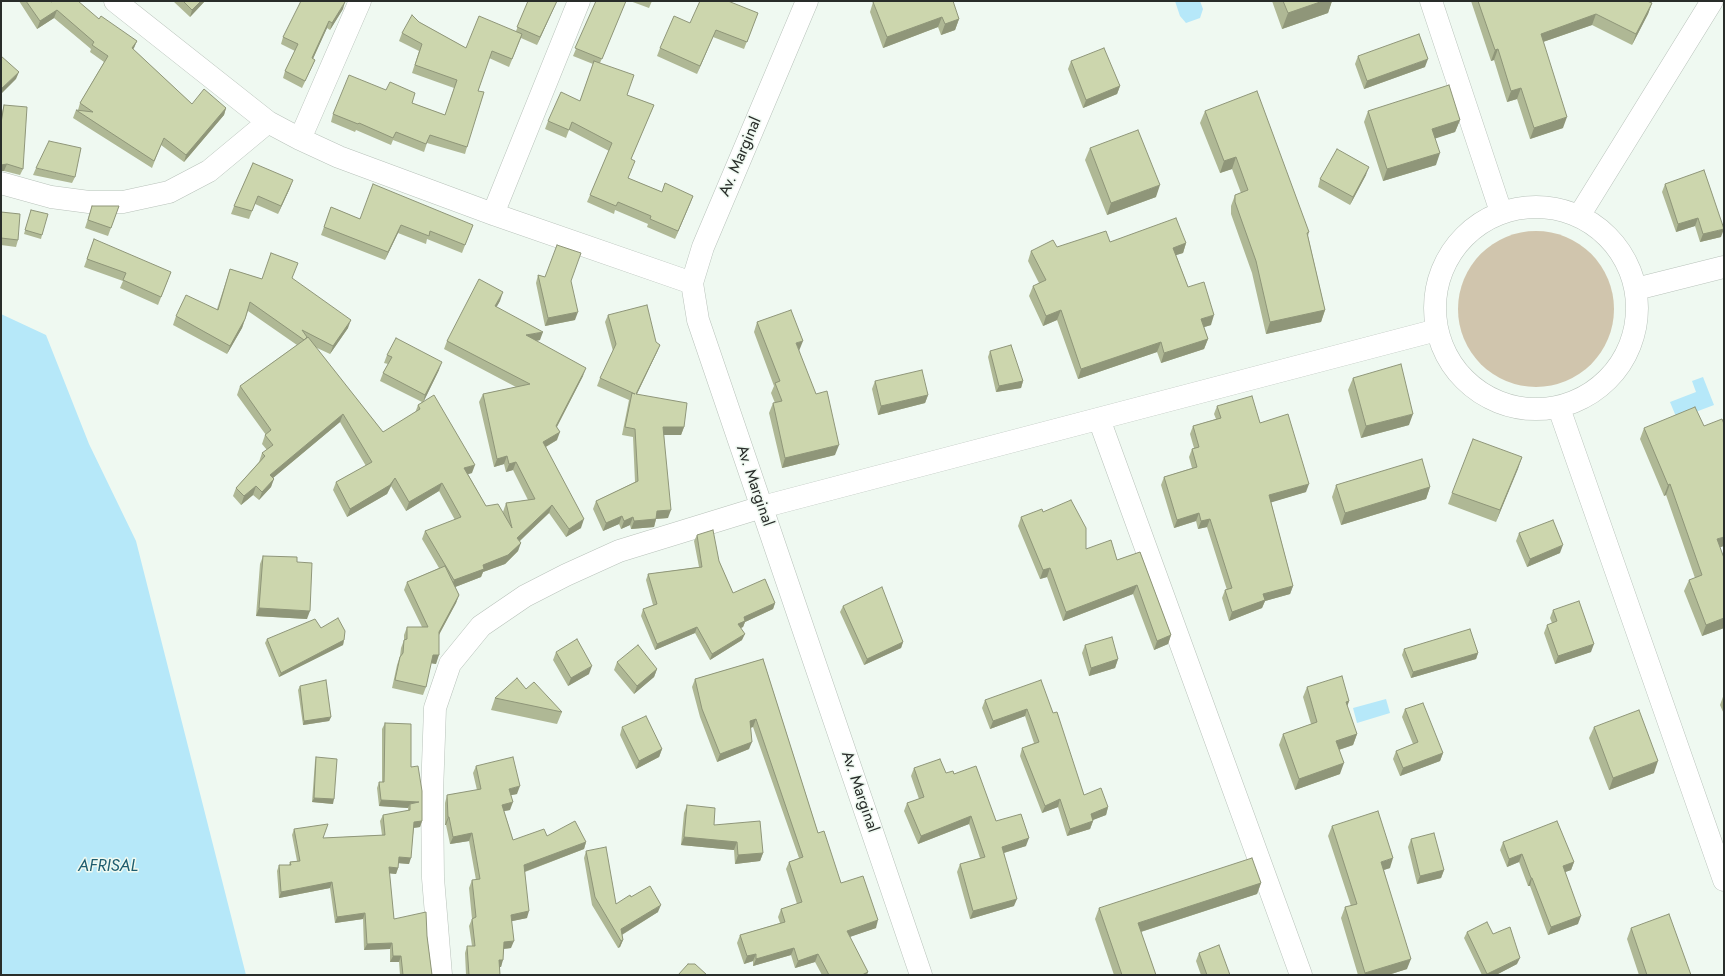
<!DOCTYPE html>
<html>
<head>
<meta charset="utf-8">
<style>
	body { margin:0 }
	#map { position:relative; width:1725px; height:976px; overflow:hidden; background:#eff9f1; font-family:Jost,sans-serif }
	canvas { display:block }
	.frame { position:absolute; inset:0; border:2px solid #292d2a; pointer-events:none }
</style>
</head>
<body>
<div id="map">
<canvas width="1725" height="976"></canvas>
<div class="frame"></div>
</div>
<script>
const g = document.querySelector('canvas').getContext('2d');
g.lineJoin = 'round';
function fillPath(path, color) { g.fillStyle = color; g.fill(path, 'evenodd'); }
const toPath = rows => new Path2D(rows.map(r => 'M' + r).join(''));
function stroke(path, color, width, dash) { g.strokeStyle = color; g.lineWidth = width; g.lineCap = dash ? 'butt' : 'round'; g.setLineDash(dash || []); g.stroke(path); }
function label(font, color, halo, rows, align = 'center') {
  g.font = font + ' Jost,sans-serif'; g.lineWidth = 3; g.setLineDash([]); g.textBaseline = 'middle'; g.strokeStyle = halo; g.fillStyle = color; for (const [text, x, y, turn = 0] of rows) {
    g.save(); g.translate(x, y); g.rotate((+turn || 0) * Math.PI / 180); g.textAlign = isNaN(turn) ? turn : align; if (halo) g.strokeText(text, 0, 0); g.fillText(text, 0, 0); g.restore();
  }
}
fillPath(toPath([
	'1458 309a78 78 0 1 1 156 0a78 78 0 1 1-156 0Z'
]), '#d0c5ad');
fillPath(toPath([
	[1175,1,1200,1,1203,9,1200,18,1186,23,1180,16],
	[1,314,46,335,89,444,136,541,246,975,1,975],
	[1703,377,1714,405,1677,419,1670,402,1696,392,1692,381],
	[1386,699,1390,713,1357,723,1353,708]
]), '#b6e8f9');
const minor = toPath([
	[115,1,268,122,300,139,339,157,493,214,692,283],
	[807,1,703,247,692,283,698,320,921,975],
	[1431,1,1501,212],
	[300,139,360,1],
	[1,183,51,197,89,202,123,202,169,192,209,171,268,122],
	'1435 308a101 101 0 1 1 202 0a101 101 0 1 1-202 0Z',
	[493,214,579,1],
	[1579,216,1712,1],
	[1636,289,1724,267],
	[1559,408,1724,880],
	[1099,419,1301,975],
	[441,975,433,878,432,793,435,708,450,664,481,626,525,596,566,575,619,551,762,507,1437,330]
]);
stroke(minor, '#b8c2ba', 23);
stroke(minor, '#fff', 22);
fillPath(toPath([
	[19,1,50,1,52,2,99,19,137,41,133,49,192,104,226,108,224,115,184,162,161,145,152,168,73,118,76,110,78,111,78,110,80,103,104,62,90,52,91,49,54,18,37,29],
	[173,1,205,1,190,17],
	[527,1,557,1,537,45,521,38,509,67,489,58,478,91,467,147,465,154,427,143,424,152,393,140,391,145,356,130,355,132,331,122,333,114,412,103,445,115,454,88,412,73,419,51,399,41,402,33,419,22,466,48,516,31,528,2,526,2],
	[596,1,626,1,600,63,627,95,654,105,631,159,628,178,662,192,693,196,675,239,647,227,648,224,615,210,614,214,587,202,609,151,569,130,566,138,545,129,548,121,580,101,593,64,573,56],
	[630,1,652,1,649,8],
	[1272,1,1332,1,1328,13,1282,29],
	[1471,1,1647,1,1652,3,1648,14,1632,45,1592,25,1543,42,1563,128,1530,139,1517,99,1507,102,1494,60,1491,61],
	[873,2,959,19,955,30,941,35,938,27,883,48,870,12],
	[343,9,330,30,327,28,313,59,315,60,312,67,302,88,283,78,285,71,295,51,281,44,283,37],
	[758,13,744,49,713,37,697,74,657,56,660,48,690,23],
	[1358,56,1425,67,1364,89,1355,64],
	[1071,61,1120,86,1117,94,1083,108,1068,69],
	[4,105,23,169,20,175,4,171,1,171,1,116],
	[1205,111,1309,232,1308,236,1325,310,1321,322,1266,334,1252,273,1231,214,1231,206,1235,195,1241,193,1232,169,1220,173,1200,123],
	[1368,111,1460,120,1455,132,1435,138,1436,165,1383,181,1364,122],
	[1090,148,1156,197,1107,215,1085,160],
	[253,163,290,188,278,214,255,204,249,219,231,214,234,206],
	[36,168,75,177,72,183,33,175],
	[1366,175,1350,205,1318,187,1320,179],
	[1665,184,1721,237,1700,242,1695,226,1676,232,1662,192],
	[92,206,119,206,108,236,85,228],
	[331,207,360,219,473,225,462,253,427,239,426,244,398,233,385,260,321,235],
	[31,210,42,235,41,239,24,234],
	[1,212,18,240,16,247,1,245],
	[94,239,168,280,158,305,120,288,123,281,84,267],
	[1110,242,1186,243,1183,253,1176,255,1188,287,1211,325,1204,327,1208,339,1204,349,1161,363,1157,352,1078,379,1057,320,1043,326,1029,296,1033,286,1039,283,1028,261,1031,251,1057,247],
	[230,269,262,279,292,278,348,328,330,354,315,347,383,432,415,413,418,405,422,402,380,381,383,373,388,364,384,363,387,355,439,370,423,402,472,473,468,474,486,506,504,515,503,512,506,503,528,500,513,470,506,472,504,464,494,467,479,402,483,394,516,387,444,349,447,341,500,301,496,307,540,340,536,341,583,376,557,427,557,440,546,447,581,528,566,537,549,513,520,541,518,551,505,564,483,572,481,577,455,587,459,595,456,603,439,635,436,664,431,663,426,687,423,695,392,688,397,665,400,656,401,648,404,640,404,635,407,627,422,627,404,590,407,582,439,568,422,539,425,531,455,520,439,491,406,511,391,486,387,494,347,517,333,490,336,482,366,466,340,422,273,478,271,487,259,500,253,495,241,505,233,496,236,488,259,462,262,453,267,450,262,444,265,435,266,435,237,395,240,386,297,345,248,311,242,328,227,354,173,325,176,316,217,309],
	[538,275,545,277,571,281,575,320,545,326,536,283],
	[608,315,660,345,657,352,637,394,684,427,681,435,664,435,668,518,656,519,654,527,631,529,630,525,621,529,619,524,603,531,593,509,596,501,635,482,633,437,622,435,629,400,597,386,600,378,613,351,605,322],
	[757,322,799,351,835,455,782,468,769,413,773,403,775,403,771,393,774,386,754,332],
	[990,351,1023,381,1021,388,996,392,988,357],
	[1353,378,1409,425,1361,438,1348,390],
	[875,381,928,395,925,403,878,415,872,389],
	[1217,406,1260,423,1306,492,1271,502,1293,586,1290,594,1265,601,1262,608,1229,621,1222,598,1225,590,1227,590,1207,527,1198,529,1196,521,1174,528,1161,485,1164,477,1192,468,1189,457,1192,449,1194,448,1190,434,1193,426,1216,419,1214,414],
	[1644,428,1720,548,1724,558,1724,628,1702,636,1684,591,1689,580,1695,578,1666,495,1664,496,1640,439],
	[1522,457,1496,522,1448,504,1452,493],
	[1336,485,1430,487,1426,499,1341,525,1332,497],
	[1043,512,1086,549,1117,560,1140,552,1171,635,1168,644,1154,650,1133,594,1063,621,1047,577,1040,579,1018,526,1021,517],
	[1519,533,1560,553,1527,567,1516,541],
	[697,535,719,561,733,593,775,603,773,609,745,622,743,627,741,628,742,640,710,660,695,633,655,650,641,616,643,609,653,605,646,580,648,574,699,567,694,541],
	[263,556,297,562,307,619,256,616,260,564],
	[843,606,903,642,901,648,864,665,840,612],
	[1553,610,1591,652,1555,664,1544,633,1547,625,1552,623,1550,618],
	[321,628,344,640,343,645,279,677,265,643,267,639],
	[1085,645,1118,659,1115,668,1089,676,1082,653],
	[1404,649,1478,653,1476,659,1411,678,1402,655],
	[556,652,589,674,568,686,553,660],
	[763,659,818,833,841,883,876,928,849,937,868,972,867,975,822,975,815,962,795,968,791,955,753,966,753,961,744,964,737,943,740,935,780,923,778,917,781,909,797,904,786,869,789,862,799,858,753,727,751,728,749,749,717,762,700,717,692,687,695,679],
	[617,662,657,669,654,677,634,694,614,670],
	[300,686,331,717,329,721,303,725,298,690],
	[1307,687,1349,701,1347,707,1357,734,1353,745,1339,750,1340,774,1295,790,1279,745,1283,734,1311,724,1303,697],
	[526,689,562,712,557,724,491,710,495,698],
	[1724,694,1724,714,1720,705],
	[985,700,1053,713,1084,795,1108,807,1106,815,1092,820,1093,821,1090,829,1067,836,1058,807,1042,813,1020,756,1022,748,1034,743,1025,716,990,729,982,708],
	[1405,709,1443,753,1440,761,1400,776,1393,759,1396,751,1413,744,1402,717],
	[385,723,411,767,422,821,420,827,414,828,409,864,398,863,398,868,396,874,389,873,394,919,427,936,432,975,400,975,399,962,390,962,390,949,364,950,363,919,335,923,330,888,279,898,277,871,279,865,289,865,290,862,297,861,292,835,294,829,323,838,382,835,380,821,383,815,408,811,408,808,379,806,377,788,379,782,382,782,382,729],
	[622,727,662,749,659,757,636,769,620,735],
	[1594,727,1654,773,1609,790,1589,738],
	[316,757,333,804,312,802,315,761],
	[476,766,517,794,511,795,510,810,504,811,513,840,547,836,586,842,584,849,525,872,527,918,512,921,511,948,504,949,501,967,499,967,500,975,466,975,465,953,467,946,472,946,469,926,472,919,469,888,472,880,476,880,469,841,450,844,446,825,445,825,445,803,447,795,477,790,473,773],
	[914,768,954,774,996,821,1026,846,1004,853,1014,906,970,919,957,872,960,864,980,858,969,824,918,844,904,811,907,803,919,799,911,776],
	[687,805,714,825,763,853,760,861,735,864,734,850,681,845,684,813],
	[1332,826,1390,868,1384,870,1407,969,1388,975,1358,975,1341,918,1345,907,1351,906,1328,836],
	[1411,839,1444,870,1441,878,1417,884,1408,847],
	[1503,842,1574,862,1571,870,1565,872,1578,924,1548,935,1530,886,1528,886,1519,862,1507,867,1500,850],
	[586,851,616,904,631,897,658,912,622,935,623,940,620,947,618,948,592,905,584,858],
	[1261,883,1257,894,1141,932,1156,975,1114,975,1095,919,1099,908],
	[1631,928,1691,975,1639,975,1627,939],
	[1467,932,1493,934,1517,964,1496,975,1482,975,1464,938],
	[1199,953,1230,975,1201,975,1196,961]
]), '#afb895');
fillPath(toPath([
	[201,1,205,1,190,17,192,10],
	[557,1,537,45,540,37],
	[1323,1,1332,1,1328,13,1282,29,1288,13],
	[345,2,343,9,330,30,332,23],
	[1652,3,1648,14,1632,45,1636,34],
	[57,10,54,18,37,29,40,21],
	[1596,14,1592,25,1537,44,1541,34],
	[942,17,938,27,883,48,887,37],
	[959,19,955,30,941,35,945,24],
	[329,21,327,28,310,65,312,58],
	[716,30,713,37,697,74,700,66],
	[137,41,134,48,129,55,132,48],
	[1498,49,1494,60,1491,61,1495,50],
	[1428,59,1425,67,1364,89,1367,81],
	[19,72,16,79,1,94,1,89],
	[1120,86,1117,94,1083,108,1086,100],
	[1521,88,1517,99,1507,102,1511,91],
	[226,108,224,115,184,162,186,155],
	[1567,117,1563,128,1530,139,1534,128],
	[1460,120,1455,132,1428,141,1432,129],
	[1440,153,1436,165,1383,181,1387,169],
	[1236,157,1232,169,1220,173,1224,161],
	[7,164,4,171,1,171,1,165],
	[1369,167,1366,175,1350,205,1353,197],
	[293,180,290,188,278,214,281,206],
	[1160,185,1156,197,1107,215,1111,203],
	[693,196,690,204,675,239,678,231],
	[1698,218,1695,226,1676,232,1678,224],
	[401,225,398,233,385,260,388,252],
	[1724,229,1721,237,1700,242,1703,234],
	[1186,243,1183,253,1170,257,1173,248],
	[503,292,500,301,492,315,495,306],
	[1061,310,1057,320,1043,326,1046,316],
	[1325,310,1321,322,1266,334,1270,322],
	[578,312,575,320,545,326,548,318],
	[1214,315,1211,325,1198,329,1201,319],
	[245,319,242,328,227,354,230,346],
	[351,320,348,328,330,354,333,346],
	[543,332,540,340,523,344,526,335],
	[1208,339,1204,349,1161,363,1164,353],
	[803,341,799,351,796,343],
	[1161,342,1157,352,1078,379,1081,369],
	[660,345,657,352,633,402,636,394],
	[442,362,439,370,423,403,425,395],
	[586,368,583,376,553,434,556,426],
	[1023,381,1021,388,996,392,999,386],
	[928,395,925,403,878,415,881,406],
	[343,414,340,422,267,483,270,475],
	[1413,414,1409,425,1361,438,1366,426],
	[663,427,684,427,681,435,660,435],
	[560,432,557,440,540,450,543,442],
	[839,445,835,455,782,468,785,458],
	[507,456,504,464,494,467,497,459],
	[1522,457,1518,469,1496,522,1500,510],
	[516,462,513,470,506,472,509,464],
	[475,465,472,473,461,476,464,468],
	[395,478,387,494,347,517,350,509],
	[274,479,271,487,259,500,262,492],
	[442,483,439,491,406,511,409,502],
	[1309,484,1306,492,1266,504,1269,495],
	[1670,484,1666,495,1664,496,1668,485],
	[256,486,253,495,241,505,244,496],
	[1430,487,1426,499,1341,525,1345,513],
	[552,505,549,513,514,546,517,538],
	[671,510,668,518,654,519,657,511],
	[1199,513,1196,521,1174,528,1177,520],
	[622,516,619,524,603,531,606,523],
	[633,517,630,525,621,529,624,521],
	[584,519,581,528,566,537,569,529],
	[656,519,654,527,631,529,634,521],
	[1210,519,1207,527,1198,529,1201,521],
	[1724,537,1724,546,1713,550,1717,539],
	[521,543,518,551,505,564,483,572,481,577,450,589,454,580,483,565],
	[1563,545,1560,553,1527,567,1530,559],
	[1050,568,1047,577,1040,579,1043,570],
	[1137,585,1133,594,1063,621,1066,612],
	[1293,586,1290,594,1265,601,1262,608,1229,621,1232,612,1263,594],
	[459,595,456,603,436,640,439,632],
	[775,603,773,609,745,622,743,627,736,630,738,624,744,617],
	[259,608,310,611,307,619,256,616],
	[1724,618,1724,628,1702,636,1706,625],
	[697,627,695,633,655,650,657,644],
	[745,634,742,640,710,660,712,654],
	[1171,635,1168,644,1154,650,1157,641],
	[344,640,343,645,279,677,281,673],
	[903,642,901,648,864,665,867,659],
	[1594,644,1591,652,1555,664,1558,656],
	[1478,653,1476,659,1411,678,1413,672],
	[433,655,439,655,436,664,430,663],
	[1118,659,1115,668,1089,676,1091,668],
	[592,666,589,674,568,686,571,678],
	[657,669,654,677,634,694,637,686],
	[1349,701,1345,712,1346,702],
	[1027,709,1025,716,990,729,993,721],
	[331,717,329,721,303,725,304,721],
	[756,719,753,727,747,728,750,721],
	[1357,734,1353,745,1332,752,1336,741],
	[752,742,749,749,717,762,720,754],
	[662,749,659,757,636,769,639,761],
	[1443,753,1440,761,1400,776,1403,768],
	[1658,761,1654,773,1609,790,1613,778],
	[1344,763,1340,774,1295,790,1299,779],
	[520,786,517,794,507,796,509,789],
	[314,798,334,799,333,804,312,802],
	[1060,799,1058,807,1042,813,1045,806],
	[381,800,419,802,410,804,408,808,379,806],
	[513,802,510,810,499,812,502,805],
	[1108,807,1106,815,1088,822,1091,814],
	[971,816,969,824,918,844,921,836],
	[448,817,449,817,446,825,445,825],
	[422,821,420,827,412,828,414,822],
	[1093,821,1090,829,1067,836,1070,829],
	[472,833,469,841,450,844,453,837],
	[684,837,737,842,734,850,681,845],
	[1029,838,1026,846,1000,854,1002,847],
	[586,842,584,849,521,873,524,865],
	[763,853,760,861,735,864,738,855],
	[1522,854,1519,862,1507,867,1509,859],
	[399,857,411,858,409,864,397,863],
	[1393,858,1390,868,1377,872,1381,862],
	[1574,862,1571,870,1560,874,1563,866],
	[389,867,398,868,396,874,386,873],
	[1444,870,1441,878,1417,884,1420,876],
	[1531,878,1532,878,1530,886,1528,886],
	[332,882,330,888,279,898,281,892],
	[1261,883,1257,894,1134,934,1138,923],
	[1017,899,1014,906,970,919,973,911],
	[661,905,658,912,618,937,621,929],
	[529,911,527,918,508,922,511,915],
	[365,913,363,919,335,923,337,917],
	[1581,916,1578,924,1548,935,1551,927],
	[878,920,876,928,844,939,847,931],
	[623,940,620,947,618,948,621,941],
	[514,941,511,948,502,949,504,942],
	[392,943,390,949,364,950,367,944],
	[794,948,791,955,753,966,756,959],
	[756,954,753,961,744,964,747,956],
	[818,954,815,962,795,968,798,961],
	[393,956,401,956,399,962,390,962],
	[1520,958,1517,964,1496,975,1487,975,1487,974],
	[1411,959,1407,969,1388,975,1364,975,1365,973],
	[499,960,503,960,501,967,496,967]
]), '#8f9679');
const building = toPath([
	[26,1,50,1,52,2,53,1,78,1,99,19,101,16,137,41,132,48,192,104,204,89,226,108,186,155,164,138,154,161,76,110,93,112,80,103,108,56,92,45,94,42,57,10,40,21,26,1],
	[183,1,201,1,192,10,183,1],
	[301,1,344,1,345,2,332,23,329,21,312,58,315,60,305,81,285,71,298,44,283,37,301,1],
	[528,1,557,1,540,37,517,27,528,1],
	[596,1,626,1,602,59,575,48,596,1],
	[700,1,728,1,758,13,747,42,716,30,700,66,660,48,674,16,690,23,700,1],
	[876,1,953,1,959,19,945,24,942,17,887,37,873,2,876,1],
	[1283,1,1323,1,1288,13,1283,1],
	[1478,1,1647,1,1652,3,1636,34,1596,14,1541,34,1567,117,1534,128,1521,88,1511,91,1498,49,1495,50,1478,1],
	[412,15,419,22,466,48,479,16,522,34,512,59,492,51,478,91,484,92,467,147,430,135,426,144,396,132,393,138,359,123,358,124,333,114,349,75,386,90,390,82,415,93,412,103,445,115,457,80,415,65,422,44,402,33,412,15],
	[1419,34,1428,59,1367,81,1358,56,1419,34],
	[1104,48,1120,86,1086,100,1071,61,1104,48],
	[1,56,19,72,1,89,1,56],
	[594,61,634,75,627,95,654,105,631,159,635,161,628,178,662,192,665,183,693,196,678,231,650,219,651,216,618,202,616,206,590,195,612,143,572,122,569,130,548,121,561,92,580,101,594,61],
	[1449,85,1460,120,1432,129,1440,153,1387,169,1368,111,1449,85],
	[1257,91,1309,232,1307,233,1325,310,1270,322,1256,261,1235,202,1235,195,1248,190,1236,157,1224,161,1205,111,1257,91],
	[4,105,27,107,23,169,7,164,1,165,1,123,4,105],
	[1138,130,1160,185,1111,203,1090,148,1138,130],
	[49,141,81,148,75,177,36,168,49,141],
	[1337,149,1369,167,1353,197,1320,179,1337,149],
	[253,163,293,180,281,206,258,196,252,211,234,206,253,163],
	[1704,170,1724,229,1703,234,1698,218,1678,224,1665,184,1704,170],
	[373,184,473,225,465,245,430,231,429,236,401,225,388,252,324,227,331,207,360,219,373,184],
	[92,206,119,206,111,228,88,220,92,206],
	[31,210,48,214,42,235,25,230,31,210],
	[1,212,20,214,18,240,1,238,1,212],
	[1176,218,1186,243,1173,248,1188,287,1204,282,1214,315,1201,319,1208,339,1164,353,1161,342,1081,369,1061,310,1046,316,1033,286,1046,280,1031,251,1053,240,1057,247,1106,231,1110,242,1176,218],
	[94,239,171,272,161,297,123,280,126,273,87,259,94,239],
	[557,245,581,253,571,281,578,312,548,318,538,275,545,277,557,245],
	[271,253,298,263,292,278,351,320,333,346,302,330,307,337,304,340,308,337,383,432,420,409,418,405,434,395,475,465,464,468,486,506,498,504,512,528,506,503,535,499,516,462,509,464,507,456,497,459,483,394,530,384,447,341,479,279,503,292,495,306,543,332,526,335,586,368,556,426,560,432,543,442,584,519,569,529,552,505,517,538,521,543,508,555,483,565,484,569,454,580,425,531,461,517,442,483,409,502,395,478,390,485,350,509,336,482,372,462,343,414,270,475,274,479,262,492,256,486,244,496,236,488,265,456,262,453,273,445,265,435,271,430,240,386,304,340,250,302,245,319,230,346,176,316,186,295,218,310,230,269,262,279,271,253],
	[647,305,656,342,660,345,636,394,687,403,684,427,663,427,671,510,657,511,656,519,634,521,633,517,624,521,622,516,606,523,596,501,638,481,635,429,625,427,632,393,635,394,600,378,616,344,608,315,647,305],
	[791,310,803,341,796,343,816,394,827,391,839,445,785,458,773,403,782,401,775,383,780,381,757,322,791,310],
	[396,338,442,362,425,395,383,373,392,357,387,355,396,338],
	[1011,345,1023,381,999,386,990,351,1011,345],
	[1401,364,1413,414,1366,426,1353,378,1401,364],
	[922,370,928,395,881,406,875,381,922,370],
	[1252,396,1260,423,1288,414,1309,484,1269,495,1293,586,1263,594,1265,600,1232,612,1225,590,1232,588,1210,519,1201,521,1199,513,1177,520,1164,477,1197,467,1192,449,1199,447,1193,426,1221,418,1217,406,1252,396],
	[1695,407,1704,426,1722,419,1724,424,1724,537,1717,539,1724,558,1724,618,1706,625,1689,580,1702,575,1670,484,1668,485,1644,428,1695,407],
	[1473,439,1522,457,1500,510,1452,493,1473,439],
	[1422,459,1430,487,1345,513,1336,485,1422,459],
	[1071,500,1086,528,1086,549,1111,540,1117,560,1140,552,1171,635,1157,641,1137,585,1066,612,1050,568,1043,570,1021,517,1042,509,1043,512,1071,500],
	[1553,520,1563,545,1530,559,1519,533,1553,520],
	[713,530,719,561,733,593,765,579,775,603,744,617,745,621,738,624,745,634,712,654,697,627,657,644,643,609,657,604,648,574,702,567,697,535,713,530],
	[263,556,297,557,297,562,312,563,310,611,259,608,263,556],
	[445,566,459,595,439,632,439,655,433,655,426,687,395,680,400,657,403,653,404,640,407,639,407,627,428,627,407,582,445,566],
	[882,587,903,642,867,659,843,606,882,587],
	[1579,601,1594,644,1558,656,1547,625,1557,621,1553,610,1579,601],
	[338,618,345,631,344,640,281,673,267,639,315,619,321,628,338,618],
	[1470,629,1478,653,1413,672,1404,649,1470,629],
	[1112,637,1118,659,1091,668,1085,645,1112,637],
	[577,639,592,666,571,678,556,652,577,639],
	[638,645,657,669,637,686,617,662,638,645],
	[763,659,818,833,824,831,841,883,863,876,878,920,847,931,868,972,862,975,829,975,818,954,798,961,794,948,756,959,756,954,747,956,740,935,785,922,781,909,802,902,789,862,803,857,756,719,750,721,752,742,720,754,702,709,695,679,763,659],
	[1342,676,1349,701,1346,702,1357,734,1336,741,1344,763,1299,779,1283,734,1317,722,1307,687,1342,676],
	[517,678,526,689,534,682,562,712,495,698,517,678],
	[326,680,331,717,304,721,300,686,326,680],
	[1041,680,1053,713,1057,712,1084,795,1101,788,1108,807,1091,814,1093,821,1070,829,1060,799,1045,806,1022,748,1039,742,1027,709,993,721,985,700,1041,680],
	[1423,703,1443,753,1403,768,1396,751,1418,742,1405,709,1423,703],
	[1639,710,1658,761,1613,778,1594,727,1639,710],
	[646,716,662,749,639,761,622,727,646,716],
	[385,723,411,724,411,767,418,766,422,791,422,821,414,822,411,858,399,857,398,868,389,867,394,919,426,912,427,936,432,975,403,975,401,956,393,956,392,943,367,944,365,913,337,917,332,882,281,892,279,865,291,865,290,862,300,861,294,829,328,824,323,838,385,835,383,815,410,810,410,804,419,802,381,800,379,782,384,782,385,723],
	[316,757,337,759,334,799,314,798,316,757],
	[513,757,520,786,509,789,513,802,502,805,513,840,544,829,547,836,575,821,586,842,524,865,529,911,511,915,514,941,504,942,503,960,499,960,500,975,469,975,467,946,475,946,472,919,476,917,472,880,480,879,472,833,453,837,449,817,448,817,447,795,481,789,476,766,513,757],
	[940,759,946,773,953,771,954,774,976,766,996,821,1021,814,1029,838,1002,847,1017,899,973,911,960,864,985,857,971,816,921,836,907,803,924,797,914,768,940,759],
	[687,805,715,808,714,825,760,821,763,853,738,855,737,842,684,837,687,805],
	[1378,811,1393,858,1381,862,1411,959,1365,973,1345,907,1357,904,1332,826,1378,811],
	[1557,821,1574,862,1563,866,1581,916,1551,927,1532,878,1531,878,1522,854,1509,859,1503,842,1557,821],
	[1434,833,1444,870,1420,876,1411,839,1434,833],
	[606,847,616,904,630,895,631,897,650,886,661,905,621,929,623,940,621,941,595,897,586,851,606,847],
	[1252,858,1261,883,1138,923,1156,975,1122,975,1099,908,1252,858],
	[1669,914,1691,975,1647,975,1631,928,1669,914],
	[1487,922,1493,934,1510,927,1520,958,1487,974,1467,932,1487,922],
	[1219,945,1230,975,1207,975,1199,953,1219,945],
	[688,964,695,964,707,975,678,975,688,964]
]);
fillPath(building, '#ccd6ad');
stroke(building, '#8f9679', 1);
label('16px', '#292d2a', '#eff9f1', [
	["Av. Marginal",741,157,-67],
	["Av. Marginal",754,486,71],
	["Av. Marginal",859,792,71]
]);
label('italic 17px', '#1e5d6f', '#eff9f1', [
	["AFRISAL",108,867]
]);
</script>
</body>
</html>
